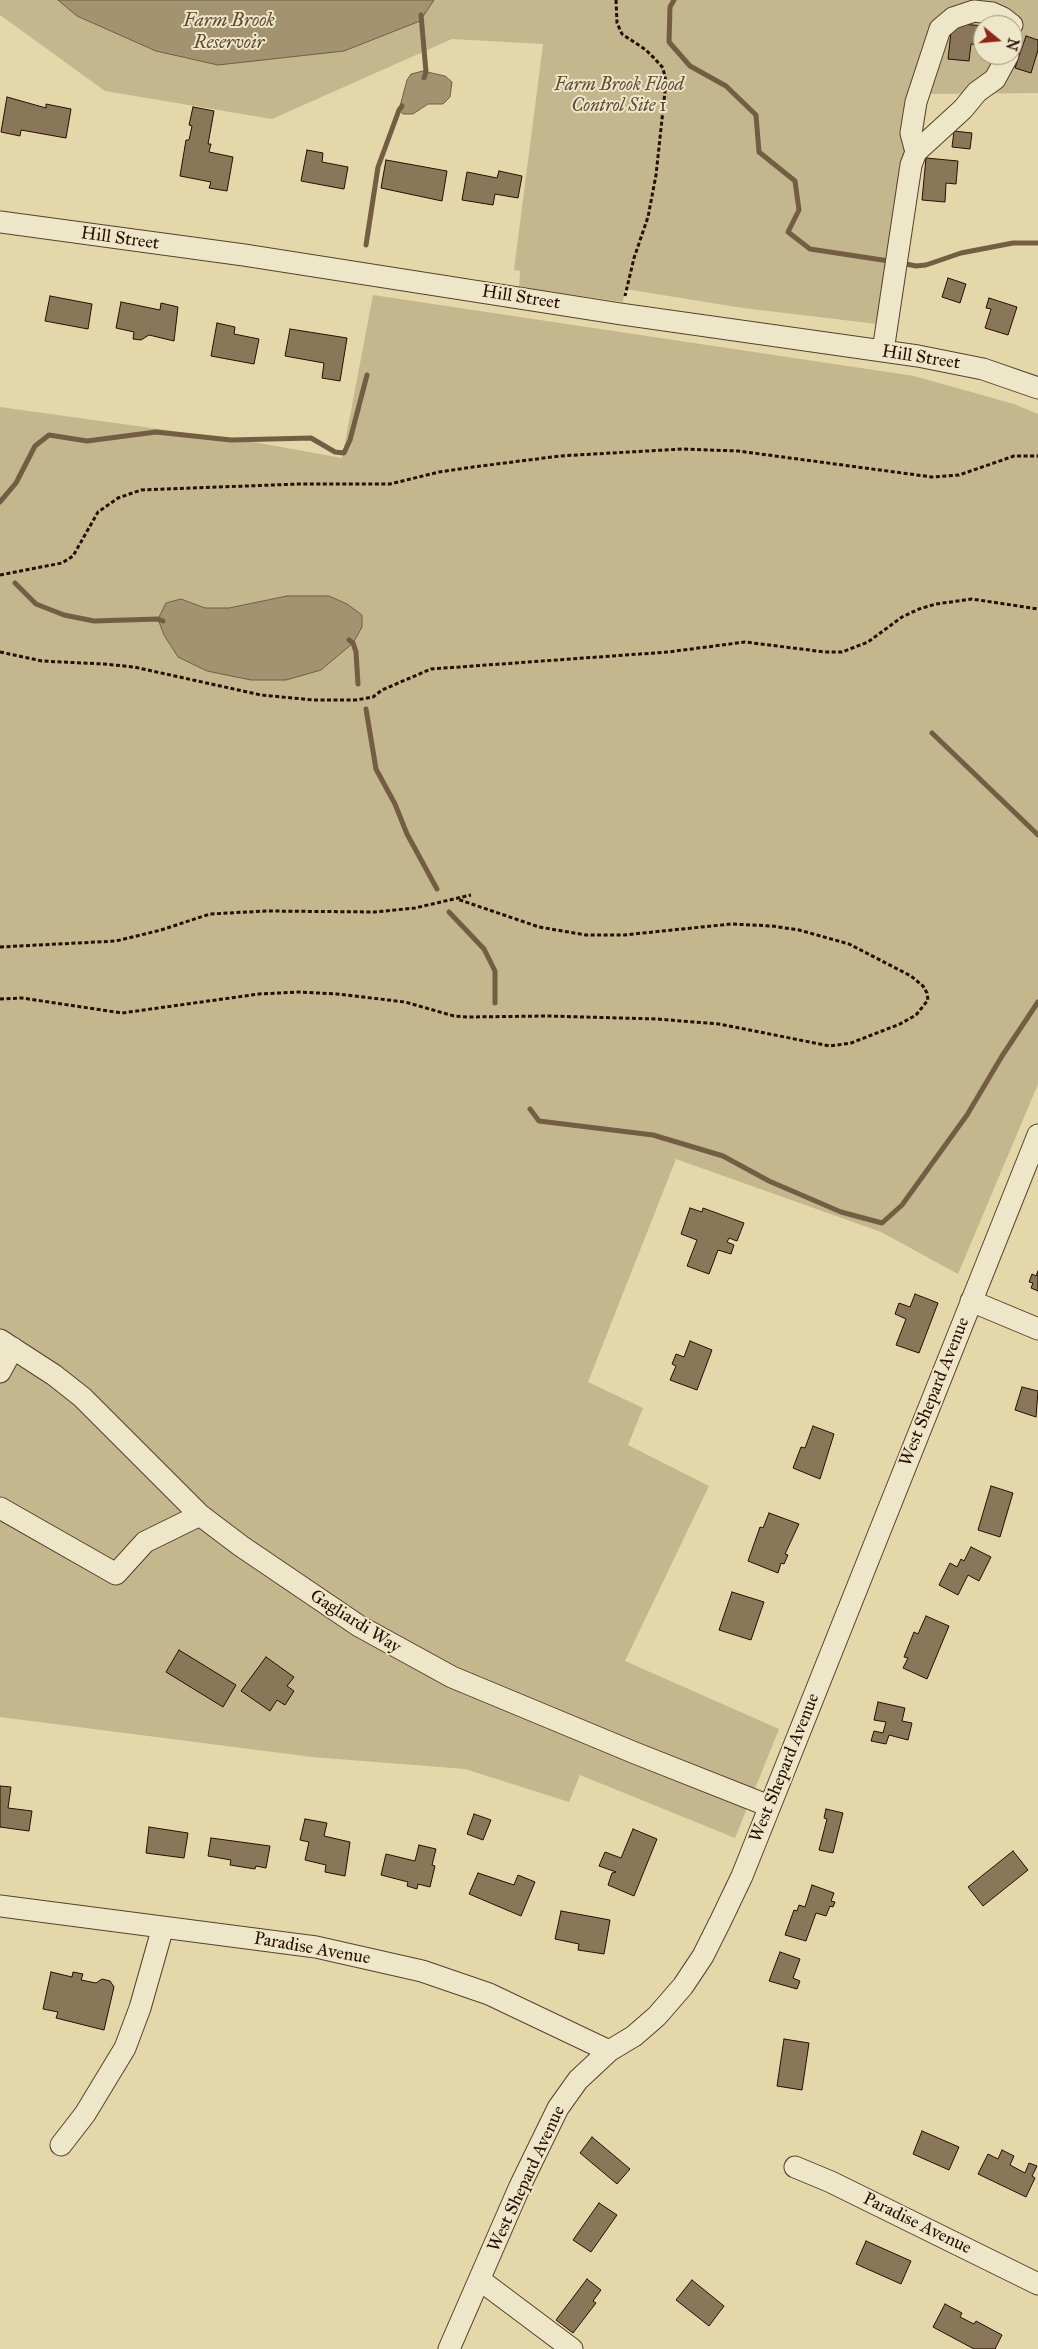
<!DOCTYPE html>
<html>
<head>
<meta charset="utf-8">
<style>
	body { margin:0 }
	#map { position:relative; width:1038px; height:2349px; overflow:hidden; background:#e4d8aa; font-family:"IM FELL Great Primer",serif }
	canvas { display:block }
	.north { position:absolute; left:973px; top:15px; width:50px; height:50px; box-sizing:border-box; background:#ede6c8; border:1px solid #9f9078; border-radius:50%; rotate:107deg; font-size:14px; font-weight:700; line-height:20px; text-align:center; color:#290e01 }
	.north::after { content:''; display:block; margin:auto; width:18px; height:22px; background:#8f2418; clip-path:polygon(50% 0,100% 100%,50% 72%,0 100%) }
</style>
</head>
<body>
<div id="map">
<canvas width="1038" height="2349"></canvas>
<div class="north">N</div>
</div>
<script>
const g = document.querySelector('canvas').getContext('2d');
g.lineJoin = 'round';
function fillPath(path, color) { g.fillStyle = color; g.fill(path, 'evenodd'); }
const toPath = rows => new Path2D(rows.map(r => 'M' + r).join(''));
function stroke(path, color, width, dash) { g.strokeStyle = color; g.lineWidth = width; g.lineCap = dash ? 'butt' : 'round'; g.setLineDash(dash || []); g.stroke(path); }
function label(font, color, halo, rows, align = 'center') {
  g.font = font + ' "IM FELL Great Primer",serif'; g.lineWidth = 4; g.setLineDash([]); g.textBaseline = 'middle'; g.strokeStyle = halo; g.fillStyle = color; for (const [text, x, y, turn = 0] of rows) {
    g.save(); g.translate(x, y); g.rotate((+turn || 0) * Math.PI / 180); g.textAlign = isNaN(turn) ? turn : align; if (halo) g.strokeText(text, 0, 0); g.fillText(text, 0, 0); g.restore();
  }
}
fillPath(toPath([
	[0,0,1038,0,1038,93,929,94,894,326,743,308,625,289,623,302,519,287,520,271,514,270,543,44,452,39,272,119,105,91,0,15],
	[983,25,1013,25,1013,55,983,55],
	[373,295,914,376,1014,404,1038,414,1038,1084,958,1274,881,1232,676,1159,588,1382,643,1408,628,1445,709,1486,625,1661,779,1729,735,1838,580,1775,569,1802,465,1769,312,1757,0,1717,0,407,259,443,342,458]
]), '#c4b68d');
const water = toPath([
	[58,0,434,0,420,21,344,51,218,65,156,51,77,16,58,0],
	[423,71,445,76,452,82,450,97,443,104,428,104,413,114,403,114,399,110,407,80,411,74,423,71],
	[287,596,329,596,347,604,362,615,362,627,353,643,321,670,286,680,251,680,207,671,178,657,164,635,158,619,166,603,181,599,205,608,229,608,287,596]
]);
fillPath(water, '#a49371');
stroke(water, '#735e44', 1);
stroke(toPath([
	[674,0,670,7,669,42,690,66,726,86,756,115,759,152,795,181,799,210,788,232,810,249,889,261],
	[421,15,426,72,424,78],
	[366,245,378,167,399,110,402,106],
	[906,264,916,266,926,265,961,253,1013,243,1038,243],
	[0,502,16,483,35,446,49,435,87,441,156,432,231,440,311,438,335,452,344,453,350,440,367,375],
	[15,583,36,604,64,615,94,621,158,619,163,621],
	[349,640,353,643,356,652,358,684],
	[366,709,376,769,395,804,407,834,437,889],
	[932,733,1038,835],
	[449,912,484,949,495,971,495,1003],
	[530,1109,539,1121,653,1135,723,1156,769,1181,841,1212,882,1223,902,1205,967,1115,1002,1056,1038,1002]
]), '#735e44', 5);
const building = toPath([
	[952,23,983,26,983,45,971,44,969,61,948,59,952,23],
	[1026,36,1038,40,1038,50,1031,73,1015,68,1026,36],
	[7,97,46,108,46,104,71,109,66,138,21,130,20,136,1,132,7,97],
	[193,107,214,111,208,144,211,144,209,152,233,157,227,191,209,188,211,182,180,176,186,140,189,140,192,126,189,125,193,107],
	[954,131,972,133,970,149,952,147,954,131],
	[307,150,323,153,322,162,348,167,344,189,301,181,307,150],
	[926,158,958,161,956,184,946,183,945,202,922,200,926,158],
	[386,160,447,171,442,201,381,188,386,160],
	[499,171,522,176,518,198,495,194,493,205,462,200,467,172,497,178,499,171],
	[948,278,966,284,960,303,942,297,948,278],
	[50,296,92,304,88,329,45,321,50,296],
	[989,298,1017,307,1008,335,985,328,991,309,986,308,989,298],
	[121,302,160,310,161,303,178,307,174,341,149,335,141,340,133,339,134,332,116,328,121,302],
	[217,323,235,327,234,334,259,339,254,364,211,356,217,323],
	[290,329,347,338,340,381,322,378,324,363,285,356,290,329],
	[690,1208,702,1212,703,1208,744,1223,737,1241,729,1238,727,1242,734,1245,731,1254,718,1250,709,1274,687,1266,697,1240,681,1234,690,1208],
	[1038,1271,1038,1291,1031,1288,1033,1283,1029,1282,1032,1274,1036,1276,1038,1271],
	[915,1294,938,1303,919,1353,896,1345,906,1319,895,1314,899,1303,910,1307,915,1294],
	[690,1341,712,1350,697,1390,670,1380,676,1366,672,1364,676,1354,684,1357,690,1341],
	[1022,1387,1038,1391,1036,1417,1015,1410,1022,1387],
	[813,1426,834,1434,820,1479,793,1468,801,1447,805,1448,813,1426],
	[991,1486,1013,1493,1000,1537,978,1530,991,1486],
	[769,1513,799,1524,785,1554,788,1555,784,1564,781,1563,778,1573,748,1561,760,1527,763,1528,769,1513],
	[971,1547,991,1557,979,1581,968,1575,958,1595,939,1585,950,1563,957,1567,961,1559,964,1561,971,1547],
	[732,1592,764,1602,751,1640,719,1630,732,1592],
	[926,1616,949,1626,927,1679,903,1668,908,1658,904,1657,914,1632,918,1634,926,1616],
	[179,1650,236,1685,223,1707,166,1672,179,1650],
	[266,1657,294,1677,287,1686,294,1691,285,1705,277,1700,270,1711,241,1691,266,1657],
	[878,1702,905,1708,902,1721,912,1723,908,1740,889,1735,886,1744,871,1741,874,1731,883,1733,886,1722,874,1720,878,1702],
	[0,1786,11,1787,8,1808,32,1811,29,1831,0,1827,0,1786],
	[826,1809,843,1813,833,1853,819,1850,827,1819,824,1818,826,1809],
	[474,1814,491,1820,483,1840,467,1834,474,1814],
	[305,1819,327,1823,324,1836,350,1842,345,1876,325,1872,326,1865,305,1860,309,1842,300,1840,305,1819],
	[149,1827,188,1833,184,1858,146,1853,149,1827],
	[633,1829,657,1839,634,1896,608,1885,612,1873,616,1872,599,1866,605,1852,621,1858,633,1829],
	[211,1838,270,1846,266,1868,256,1866,255,1869,230,1865,231,1860,208,1856,211,1838],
	[419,1845,436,1849,432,1865,435,1866,430,1887,418,1884,417,1889,407,1886,408,1882,381,1875,386,1854,415,1861,419,1845],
	[1013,1851,1028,1870,983,1906,968,1887,1013,1851],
	[478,1873,514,1885,518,1875,535,1882,521,1916,469,1894,478,1873],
	[812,1885,834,1893,831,1901,835,1902,833,1907,830,1906,826,1916,816,1913,806,1941,785,1935,794,1910,797,1911,799,1905,805,1907,812,1885],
	[561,1911,610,1920,604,1954,578,1950,579,1944,555,1939,561,1911],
	[780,1952,800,1959,793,1978,800,1981,797,1989,769,1981,780,1952],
	[51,1972,72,1977,73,1972,83,1974,81,1980,96,1983,102,1979,110,1981,114,1987,104,2030,56,2018,58,2012,43,2009,51,1972],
	[784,2039,809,2043,802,2090,777,2086,784,2039],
	[922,2131,959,2147,949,2170,913,2154,922,2131],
	[592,2137,630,2169,617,2184,580,2153,592,2137],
	[1002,2150,1014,2156,1010,2165,1025,2173,1029,2163,1037,2166,1032,2176,1035,2178,1026,2197,978,2174,988,2154,998,2159,1002,2150],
	[599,2203,617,2215,591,2252,573,2240,599,2203],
	[866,2241,911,2261,901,2284,856,2264,866,2241],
	[587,2279,601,2290,593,2301,596,2303,573,2333,556,2320,587,2279],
	[692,2280,724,2306,709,2326,676,2300,692,2280],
	[945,2304,962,2313,960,2317,974,2324,976,2321,1002,2335,995,2349,974,2349,933,2327,945,2304]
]);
fillPath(building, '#8a7759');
stroke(building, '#290e01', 1);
const minor = toPath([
	[916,152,911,133,916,102,940,29,953,18,974,11,992,13,1003,18,1012,25],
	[0,222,244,255,621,314,918,356,983,369,1038,388],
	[883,351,911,165,916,152,963,109,977,92,995,79,1008,55],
	[971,1301,1038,1329],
	[0,1340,54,1375,82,1397,200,1515,241,1546,359,1626,452,1677,635,1753,769,1806],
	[0,1372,13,1348],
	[0,1508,116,1574,145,1542,200,1515],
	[0,1906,316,1947,422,1971,489,1994,609,2051],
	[61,2145,85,2114,125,2048,140,2008,163,1927],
	[795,2167,831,2182,1038,2284],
	[480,2280,572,2349],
	[449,2349,520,2186,558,2108,578,2080,609,2051,634,2036,657,2016,683,1986,703,1956,721,1920,742,1876,1038,1135]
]);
stroke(minor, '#58402b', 23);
stroke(toPath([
	[616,0,617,23,622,34,646,50,655,59,663,68,666,82,656,175,648,217,634,258,625,296],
	[0,575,62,563,73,556,98,512,118,498,141,490,298,484,390,484,439,472,473,467,560,456,682,449,738,451,932,477,959,475,1014,456,1038,456],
	[0,652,42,661,104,664,134,667,261,695,313,700,356,700,373,697,382,690,431,669,668,652,745,642,825,652,842,652,868,642,902,617,919,609,936,604,972,599,1038,609],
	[0,947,116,941,161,930,210,914,266,911,375,912,415,908,471,895],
	[0,999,22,998,122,1013,259,994,299,992,337,994,405,1002,454,1016,468,1017,548,1016,657,1019,719,1024,830,1046,851,1043,900,1024,916,1015,928,1000,927,993,923,986,911,976,849,944,799,930,772,926,731,924,624,935,586,935,539,927,457,899]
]), '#290e01', 3, [4, 2.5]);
stroke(minor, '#ede6c8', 21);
label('italic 18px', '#5f4932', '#ede6c8', [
	["Farm Brook Flood",619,86],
	["Control Site 1",619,107]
]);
label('18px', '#290e01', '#ede6c8', [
	["Hill Street",120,239,8],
	["Hill Street",521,298,9],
	["Hill Street",921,358,9],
	["West Shepard Avenue",935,1392,-68],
	["Gagliardi Way",355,1622,32],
	["West Shepard Avenue",785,1768,-68],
	["Paradise Avenue",312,1949,10],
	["West Shepard Avenue",527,2179,-65],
	["Paradise Avenue",917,2224,26]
]);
label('italic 19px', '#604a33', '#ede6c8', [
	["Farm Brook",229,21],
	["Reservoir",229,43]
]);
</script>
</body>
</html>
